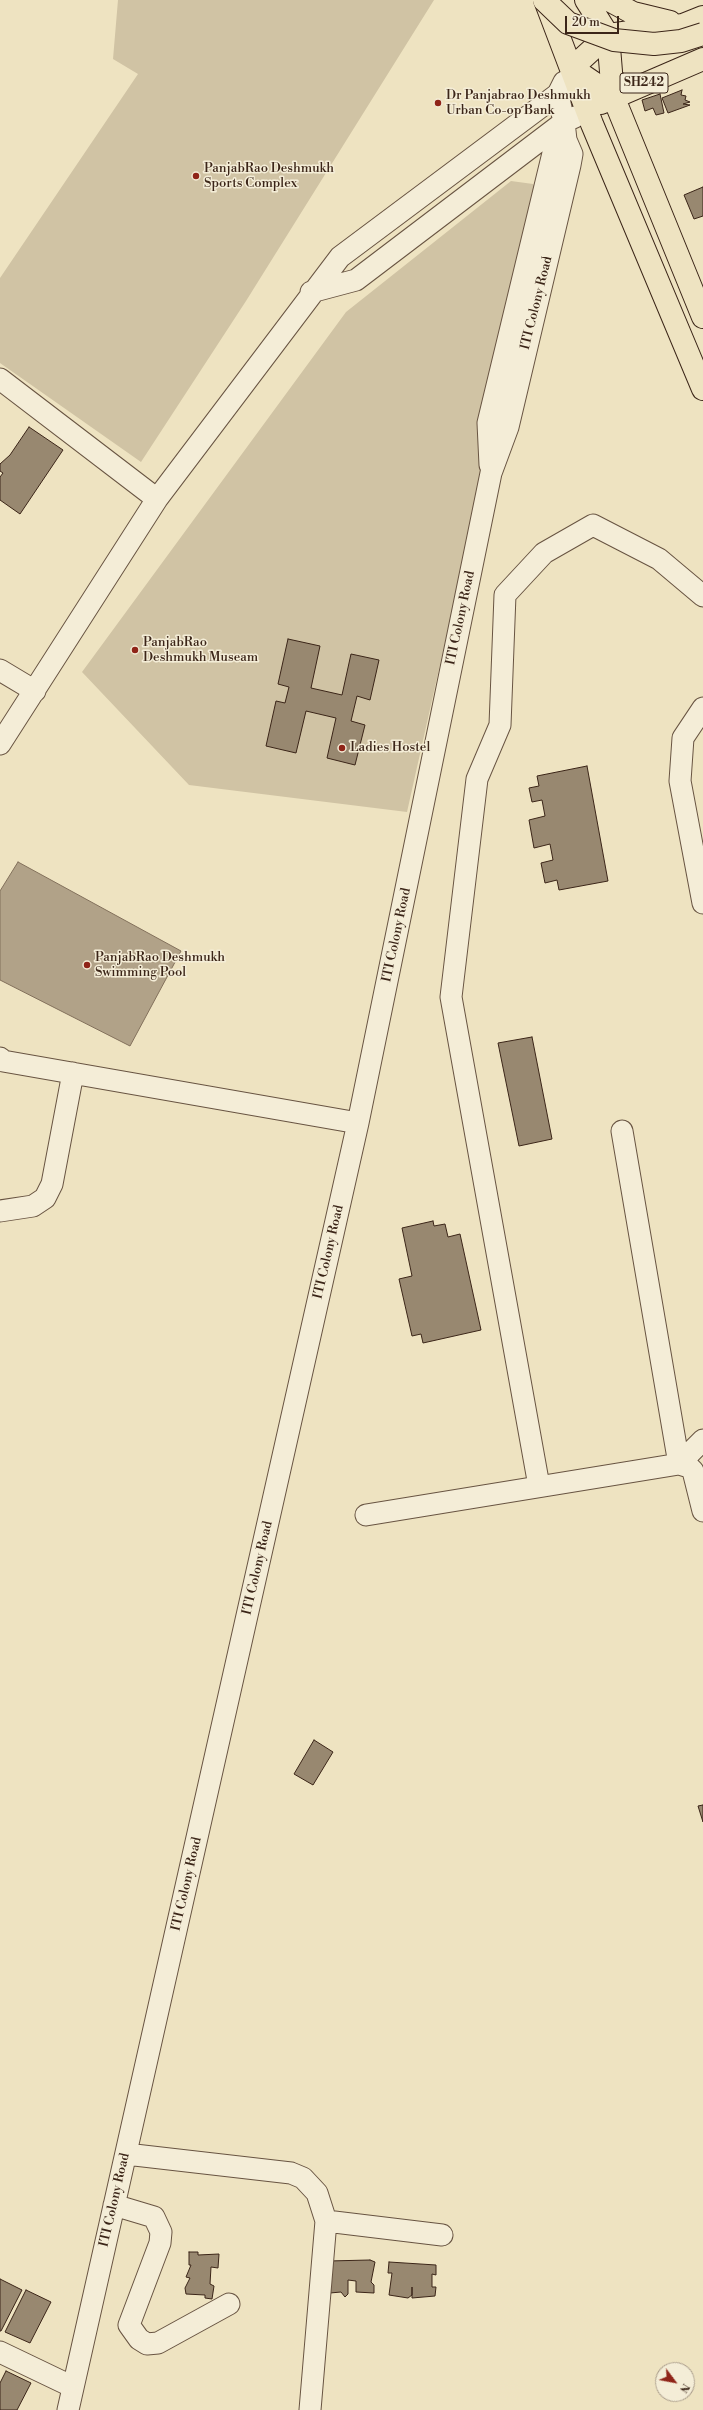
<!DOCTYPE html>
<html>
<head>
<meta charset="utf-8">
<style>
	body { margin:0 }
	#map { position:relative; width:703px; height:2410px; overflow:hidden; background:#eee3c1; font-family:"Libre Bodoni",serif }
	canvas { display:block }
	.north { position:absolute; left:655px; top:2362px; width:40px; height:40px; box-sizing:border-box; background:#f4edd7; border:1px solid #aa9d8b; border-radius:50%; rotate:122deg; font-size:11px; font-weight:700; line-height:16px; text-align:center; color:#3b2518 }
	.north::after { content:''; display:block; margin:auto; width:14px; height:18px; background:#8f2418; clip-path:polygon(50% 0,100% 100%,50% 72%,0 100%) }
	.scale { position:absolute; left:565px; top:16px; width:54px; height:18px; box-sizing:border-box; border:2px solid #3b2518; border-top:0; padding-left:5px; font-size:12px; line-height:14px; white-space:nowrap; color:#3b2518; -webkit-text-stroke:3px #f4edd7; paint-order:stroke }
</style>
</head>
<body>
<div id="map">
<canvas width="703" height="2410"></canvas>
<div class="north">N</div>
<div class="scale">20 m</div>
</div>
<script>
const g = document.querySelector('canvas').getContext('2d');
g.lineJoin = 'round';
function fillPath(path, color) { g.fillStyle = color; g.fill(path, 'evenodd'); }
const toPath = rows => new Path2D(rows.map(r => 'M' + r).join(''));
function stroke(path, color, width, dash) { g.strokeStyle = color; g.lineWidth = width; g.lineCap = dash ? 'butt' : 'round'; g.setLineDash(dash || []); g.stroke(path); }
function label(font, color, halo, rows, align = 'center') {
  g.font = font + ' "Libre Bodoni",serif'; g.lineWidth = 3; g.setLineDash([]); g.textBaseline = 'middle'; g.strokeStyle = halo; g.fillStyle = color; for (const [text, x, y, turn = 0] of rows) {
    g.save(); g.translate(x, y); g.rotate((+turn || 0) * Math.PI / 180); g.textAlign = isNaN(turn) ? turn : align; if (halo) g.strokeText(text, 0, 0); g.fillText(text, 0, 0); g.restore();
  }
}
fillPath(toPath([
	[118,0,434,0,246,301,141,462,0,363,0,278,138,74,113,59],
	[511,181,533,184,544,199,407,812,189,785,82,672,346,312]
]), '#d0c3a4');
const water = toPath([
	[18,862,181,951,130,1046,0,980,0,891,18,862]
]);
fillPath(water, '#b1a288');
stroke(water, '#82705b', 1);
const building = toPath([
	[682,90,681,95,686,96,685,100,690,102,683,104,690,105,668,113,662,98,682,90],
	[660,94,664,113,656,115,653,108,645,111,642,100,660,94],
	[703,187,703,216,694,219,684,195,703,187],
	[29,427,63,450,20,514,0,500,0,477,3,473,0,471,0,464,10,455,29,427],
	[288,639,320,646,311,688,342,695,351,654,379,660,370,700,357,696,351,721,365,725,355,765,327,758,336,718,306,711,296,753,266,746,276,701,285,703,289,687,278,684,288,639],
	[587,766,608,881,559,890,557,880,545,883,541,863,553,860,550,844,534,848,529,820,545,816,542,800,532,802,529,788,539,786,537,776,587,766],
	[532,1037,552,1139,519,1146,498,1043,532,1037],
	[433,1221,434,1226,445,1224,448,1237,460,1234,481,1330,423,1343,421,1334,412,1336,399,1279,412,1276,402,1228,433,1221],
	[314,1740,333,1752,313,1785,294,1774,314,1740],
	[703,1805,703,1822,698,1806,703,1805],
	[189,2252,198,2252,198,2255,219,2254,218,2268,211,2267,210,2284,214,2286,212,2299,205,2298,205,2295,186,2294,185,2288,190,2278,186,2277,191,2265,189,2265,189,2252],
	[370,2260,375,2262,371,2282,374,2285,374,2293,356,2292,356,2281,348,2280,348,2294,345,2297,341,2292,330,2293,332,2271,328,2261,370,2260],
	[389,2262,436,2265,436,2275,432,2274,432,2287,436,2287,435,2296,412,2298,412,2287,412,2295,408,2298,389,2295,392,2273,388,2273,389,2262],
	[0,2279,22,2290,1,2331,0,2331,0,2279],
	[26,2290,51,2302,30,2343,5,2332,26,2290],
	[6,2371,31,2383,17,2410,0,2410,0,2383,6,2371]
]);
fillPath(building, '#988870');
stroke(building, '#3b2518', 1);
const minor = toPath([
	[311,292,356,280,564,122,575,117],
	[0,379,157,499],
	[490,465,488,423,554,149,566,140],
	[0,670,35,691],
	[703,708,683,738,680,781,703,903],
	[0,744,157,499,340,257,558,94,564,82],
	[0,1058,3,1061,358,1123],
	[622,1131,679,1464,703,1440],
	[0,1211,33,1206,45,1198,52,1184,73,1073],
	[539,1486,451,997,477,779,500,725,505,595,544,553,593,525,659,559,703,596],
	[366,1515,679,1464,689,1467,693,1471,703,1511],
	[126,2154,291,2173,303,2178,317,2193,326,2221,310,2410],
	[114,2205,154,2217,161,2232,160,2243,129,2325,139,2339,147,2344,158,2343,229,2304],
	[326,2221,442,2235],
	[0,2352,73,2387],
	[68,2410,358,1123,491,473,508,427,570,165,572,154,566,140,564,122,558,94]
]);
const major = toPath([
	[545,0,592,124,703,389],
	[586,0,608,35,613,96,703,317],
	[609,0,633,13,670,22],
	[613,96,572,68,608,35,683,25,703,17],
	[601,103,703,59]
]);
stroke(minor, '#685442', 23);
stroke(major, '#3b2518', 24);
stroke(minor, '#f4edd7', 21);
stroke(major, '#eee3c1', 22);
const majorBridge = toPath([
	[544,0,568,23,614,40,654,44,681,41,703,34]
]);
stroke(majorBridge, '#3b2518', 24, []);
stroke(majorBridge, '#eee3c1', 22);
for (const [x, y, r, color] of [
	[438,103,4,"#8f2418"],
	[196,176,4,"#8f2418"],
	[135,650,4,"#8f2418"],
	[342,748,4,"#8f2418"],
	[87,965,4,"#8f2418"]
]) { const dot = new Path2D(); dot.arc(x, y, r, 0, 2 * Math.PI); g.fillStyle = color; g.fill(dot); stroke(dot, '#f4edd7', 1.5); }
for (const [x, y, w] of [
	[644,83,48]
]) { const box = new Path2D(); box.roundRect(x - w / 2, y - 10, w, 20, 3); g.fillStyle = '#f4edd7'; g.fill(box); stroke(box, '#3b2518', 1); }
label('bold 12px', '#3b2518', null, [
	["SH242",644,83]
]);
label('13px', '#3b2518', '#f4edd7', [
	["Dr Panjabrao Deshmukh",446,96],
	["Urban Co-op Bank",446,111],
	["PanjabRao Deshmukh",204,169],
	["Sports Complex",204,184],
	["PanjabRao",143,643],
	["Deshmukh Museam",143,658],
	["Ladies Hostel",350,748],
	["PanjabRao Deshmukh",95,958],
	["Swimming Pool",95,973]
], 'left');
label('13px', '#3b2518', '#f4edd7', [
	["ITI Colony Road",537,303,-76],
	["ITI Colony Road",461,618,-78],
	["ITI Colony Road",397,935,-78],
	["ITI Colony Road",329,1252,-77],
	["ITI Colony Road",258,1568,-77],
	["ITI Colony Road",187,1884,-77],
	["ITI Colony Road",115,2200,-77]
]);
</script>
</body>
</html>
